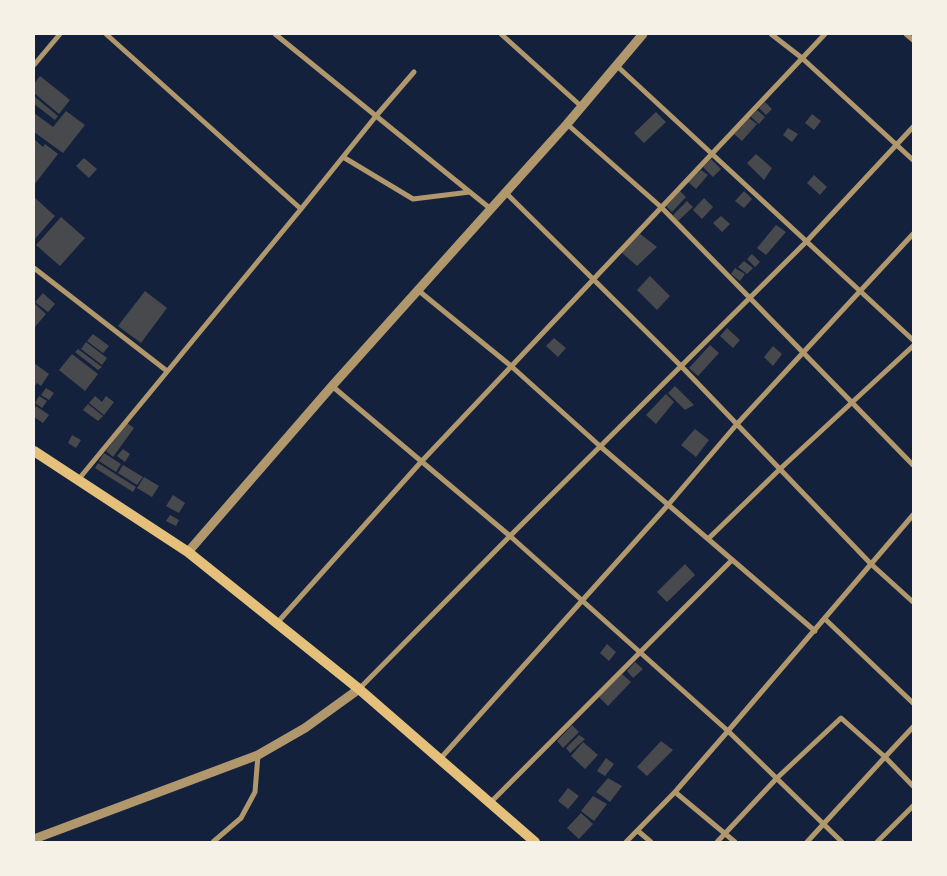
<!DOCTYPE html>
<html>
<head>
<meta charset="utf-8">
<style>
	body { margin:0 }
	#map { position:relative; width:947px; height:876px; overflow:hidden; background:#14213d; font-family:"Source Sans 3",sans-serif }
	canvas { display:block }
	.frame { position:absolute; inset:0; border:35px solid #f6f1e7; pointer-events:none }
</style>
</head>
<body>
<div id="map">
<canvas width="947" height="876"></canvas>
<div class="frame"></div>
</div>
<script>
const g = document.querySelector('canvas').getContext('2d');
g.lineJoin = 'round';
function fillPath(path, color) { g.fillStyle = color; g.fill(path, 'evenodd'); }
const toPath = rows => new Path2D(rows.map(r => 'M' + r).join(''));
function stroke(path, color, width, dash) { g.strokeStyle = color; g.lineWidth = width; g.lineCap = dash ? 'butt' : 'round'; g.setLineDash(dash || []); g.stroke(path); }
fillPath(toPath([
	[40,76,70,100,59,114,34,93,34,84],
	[35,97,58,116,55,120,34,104],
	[765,102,772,109,766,115,759,108],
	[757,110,765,117,759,124,751,117],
	[66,111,85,125,63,153,34,132,34,113,53,127],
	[656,112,666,122,644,143,634,133],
	[812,114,821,121,814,130,805,123],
	[749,118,757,124,742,141,734,134],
	[788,128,798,134,792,142,783,135],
	[34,139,43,147,45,144,58,154,34,185],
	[756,154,772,168,764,180,747,163],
	[84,158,97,169,89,178,76,166],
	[711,159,721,169,713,177,703,167],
	[701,170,708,175,696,189,688,182],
	[814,175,827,187,820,195,807,183],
	[680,191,686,197,672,212,666,206],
	[744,191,752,199,744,208,735,201],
	[34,197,55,216,34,240],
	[704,198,713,207,702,219,693,210],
	[687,201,693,207,678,221,673,215],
	[721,216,730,224,722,232,713,223],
	[61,217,85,238,60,266,36,245],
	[776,225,786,232,766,255,757,248],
	[639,233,657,247,637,266,621,252],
	[752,254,760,262,755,267,747,259],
	[744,261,753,268,747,274,738,267],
	[735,268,745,274,740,281,731,274],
	[650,276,670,296,657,310,637,290],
	[145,291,167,308,141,343,118,326],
	[43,293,55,304,48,312,35,302],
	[34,303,46,314,34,328],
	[727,328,740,340,733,348,720,336],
	[93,334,109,346,103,353,87,341],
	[554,338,566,348,558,357,546,346],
	[86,342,107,358,102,365,81,349],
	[710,345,719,353,698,376,689,368],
	[773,346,782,354,773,366,764,357],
	[78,349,102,367,98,370,75,352],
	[72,354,98,374,85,391,59,370],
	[34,363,49,374,41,386,37,383,34,387],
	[675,386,694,405,685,410,668,393],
	[46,388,54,393,49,400,41,395],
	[666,394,674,402,656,424,646,415],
	[39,396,47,401,42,408,35,403],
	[95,396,102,402,106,396,114,402,104,415,89,403],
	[88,404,103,416,98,421,83,410],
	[36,406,49,415,43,423,34,417,34,410],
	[127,423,134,428,113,457,106,451],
	[695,429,709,440,696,457,681,445],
	[72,435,81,440,76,448,68,443],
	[123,449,130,454,125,462,117,456],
	[104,453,121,464,116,472,99,461],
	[98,463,136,487,133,492,95,468],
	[123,465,143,477,137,485,118,473],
	[144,477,159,486,152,497,137,488],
	[173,495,185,503,179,513,166,506],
	[170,515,179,520,176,526,166,521],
	[685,564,695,575,667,602,657,592],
	[607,644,616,652,609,661,600,653],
	[635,662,643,669,633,678,627,671],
	[622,674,631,682,608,706,599,697],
	[572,725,579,732,563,748,557,741],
	[579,735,585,739,570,753,566,748],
	[661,741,673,750,647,776,637,767],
	[583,742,598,755,585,769,571,756],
	[606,758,614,764,605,776,597,771],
	[608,778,622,786,610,802,596,792],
	[568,788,579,796,568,809,558,801],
	[593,796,607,804,594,821,581,811],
	[581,813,593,824,579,839,567,828]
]), '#48494c');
stroke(toPath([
	[106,34,301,209],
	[275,34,492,210],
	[501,34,582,107],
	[771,34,802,58,913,160],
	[906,34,913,40],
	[34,65,60,34],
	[617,66,913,340],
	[567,124,661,207,913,465],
	[343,157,413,199,470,192],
	[506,193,682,367,871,564,913,602],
	[34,268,167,371],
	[419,291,511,366,601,447,815,631],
	[332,386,510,536,728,731,842,842],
	[78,480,301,209,376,116,414,72],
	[708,539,780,469,913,346],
	[825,619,913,703],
	[277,623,421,462,825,34],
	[359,689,510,536,806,242,913,127],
	[440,759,668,505,737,424,913,234],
	[675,792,735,842],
	[490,803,732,560],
	[638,831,651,842],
	[213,842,241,818,255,792,258,755],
	[626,842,675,792,728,731,913,515],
	[717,842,777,778,841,718,885,757,913,786],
	[807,842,885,757,913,727],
	[877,842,913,806]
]), '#b1986c', 5);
stroke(toPath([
	[188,552,332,386,567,124,643,34],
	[34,839,258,755,305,728,359,689]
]), '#b1986c', 9);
stroke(toPath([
	[34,451,188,552,359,689,535,842]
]), '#e5c07b', 10);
</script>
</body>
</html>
